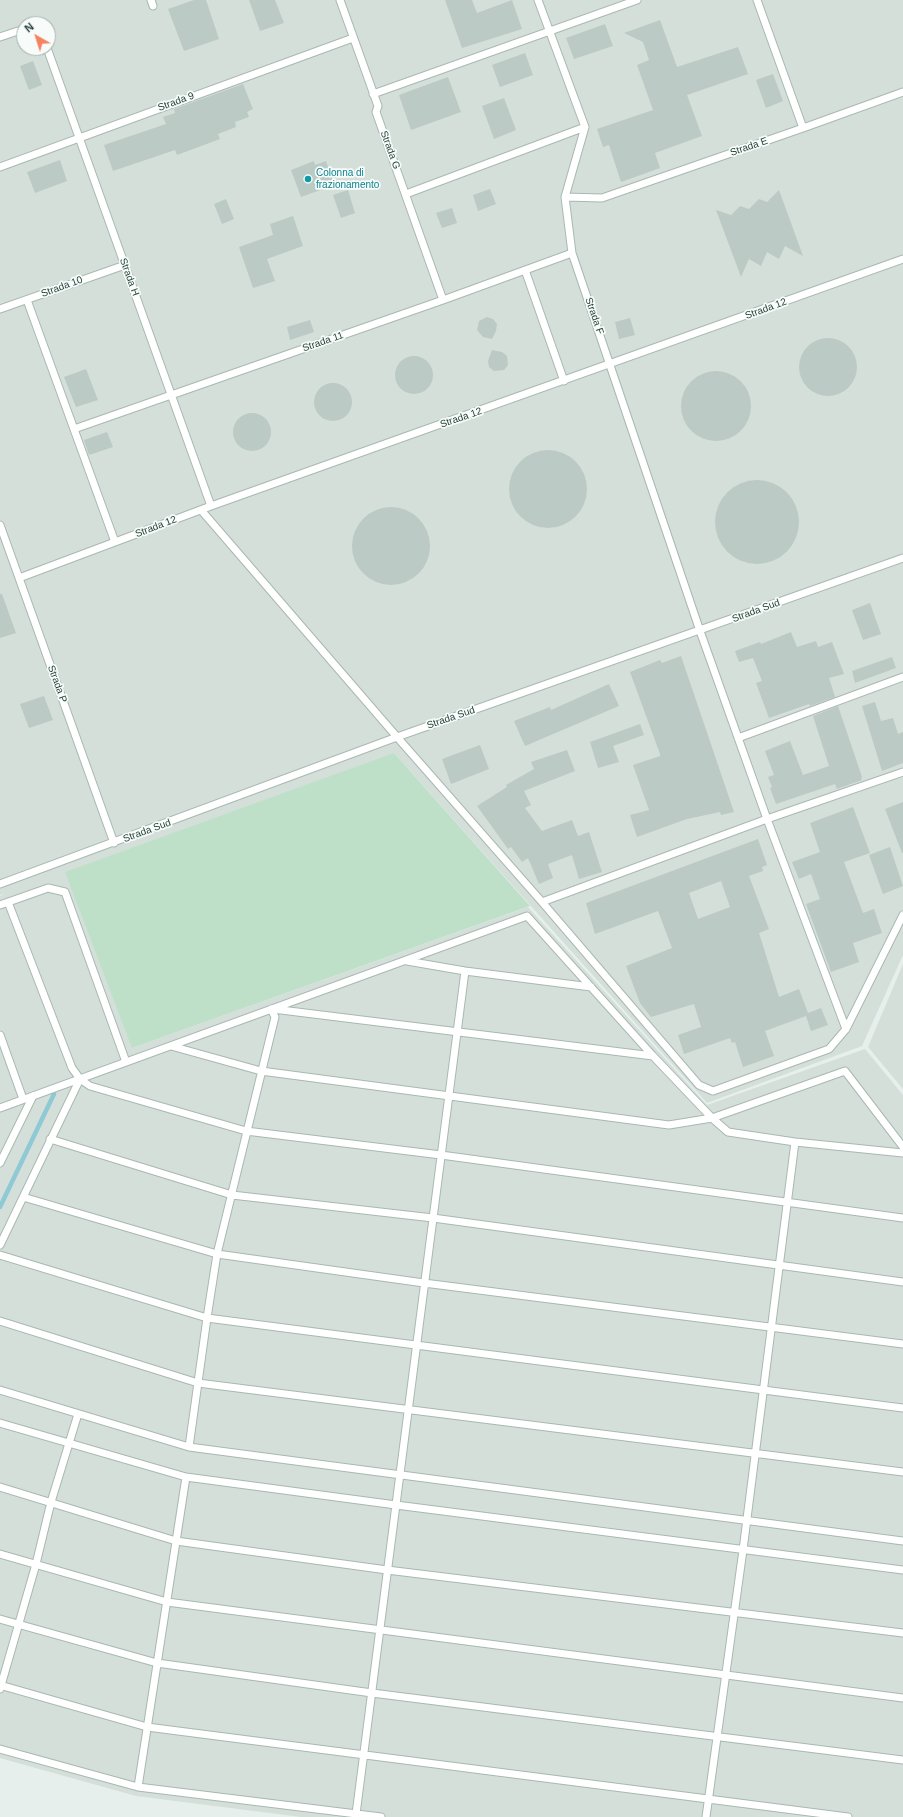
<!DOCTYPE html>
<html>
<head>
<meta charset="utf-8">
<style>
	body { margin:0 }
	#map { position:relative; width:903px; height:1817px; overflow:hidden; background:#e6efeb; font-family:Arial,sans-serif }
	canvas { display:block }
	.north { position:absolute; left:16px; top:16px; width:40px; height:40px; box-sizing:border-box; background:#f7fbf9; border:1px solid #a3b1ad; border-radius:50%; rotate:321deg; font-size:11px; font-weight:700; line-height:16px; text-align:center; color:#24423a }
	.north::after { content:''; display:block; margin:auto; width:14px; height:18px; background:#f4845f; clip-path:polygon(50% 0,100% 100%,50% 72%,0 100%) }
</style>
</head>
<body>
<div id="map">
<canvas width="903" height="1817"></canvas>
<div class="north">N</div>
</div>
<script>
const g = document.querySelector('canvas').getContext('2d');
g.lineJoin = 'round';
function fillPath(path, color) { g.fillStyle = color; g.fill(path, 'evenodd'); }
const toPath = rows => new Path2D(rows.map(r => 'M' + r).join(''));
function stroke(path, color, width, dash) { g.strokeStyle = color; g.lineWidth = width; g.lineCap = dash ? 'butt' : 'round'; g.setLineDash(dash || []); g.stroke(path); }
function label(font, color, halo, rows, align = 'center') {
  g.font = font + ' Arial,sans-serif'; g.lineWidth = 3.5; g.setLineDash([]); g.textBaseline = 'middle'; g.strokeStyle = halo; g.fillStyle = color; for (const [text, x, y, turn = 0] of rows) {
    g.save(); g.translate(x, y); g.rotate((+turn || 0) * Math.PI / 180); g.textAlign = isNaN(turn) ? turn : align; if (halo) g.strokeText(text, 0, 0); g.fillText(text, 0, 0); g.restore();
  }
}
fillPath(toPath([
	[0,0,903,0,903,955,862,1046,707,1103,394,753,132,1048,528,907,707,1105,865,1049,903,1095,903,1817,301,1817,136,1796,0,1758,0,896,4,894,0,895],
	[24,24,48,24,48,48,24,48],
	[903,964,903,1089,868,1047]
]), '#d4dfda');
fillPath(toPath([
	[394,753,530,906,132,1048,65,872]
]), '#bfe0c8');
stroke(toPath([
	[0,1207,54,1094]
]), '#8ec9d4', 4.5);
fillPath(toPath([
	[194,0,206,0,219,39,184,51,168,9],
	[249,0,275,0,284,23,260,31],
	[445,0,472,0,477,13,512,0,522,29,462,48],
	[660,20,677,67,738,47,748,74,687,95,702,136,655,153,660,168,621,182,609,145,603,147,597,129,653,110,637,65,649,60,643,42,624,33],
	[605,24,613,46,574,59,566,38],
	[525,53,533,75,500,87,492,65],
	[33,61,42,85,29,90,20,66],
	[773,74,783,101,766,108,756,80],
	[448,77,461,112,411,130,399,95],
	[243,84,253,109,247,112,249,117,235,122,236,127,218,134,220,139,177,155,175,150,113,171,104,145,166,124,163,117,175,113,174,109],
	[504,98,516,130,494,139,482,106],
	[60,160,67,181,35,193,27,172],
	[314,161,315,165,326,161,334,185,301,197,291,170],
	[490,189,496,204,478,211,473,195],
	[348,190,355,213,341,218,333,195],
	[779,190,803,256,785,246,779,259,767,252,761,266,749,259,741,277,716,210,731,215,740,206,749,209,759,199,767,202],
	[226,199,234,219,222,224,214,204],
	[452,208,457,223,442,228,436,213],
	[293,216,303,246,267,259,275,281,253,288,239,247,273,235,270,224],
	[487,317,493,319,497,324,496,331,492,339,483,337,477,330,479,321],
	[630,318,635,335,619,339,615,322],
	[310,320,314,332,290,340,287,327],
	'799 367a29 29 0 1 1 58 0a29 29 0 1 1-58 0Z',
	[492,350,502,352,507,356,508,365,504,370,494,371,489,367,488,361],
	'395 375a19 19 0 1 1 38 0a19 19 0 1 1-38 0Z',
	[86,369,98,400,76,407,64,377],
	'681 406a35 35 0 1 1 70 0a35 35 0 1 1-70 0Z',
	'314 402a19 19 0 1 1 38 0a19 19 0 1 1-38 0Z',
	'233 432a19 19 0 1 1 38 0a19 19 0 1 1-38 0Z',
	[107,432,113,447,89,455,84,440],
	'509 489a39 39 0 1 1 78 0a39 39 0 1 1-78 0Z',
	'715 522a42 42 0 1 1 84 0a42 42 0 1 1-84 0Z',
	'352 546a39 39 0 1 1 78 0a39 39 0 1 1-78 0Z',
	[0,594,2,594,16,633,0,638],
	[870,603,881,634,863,640,852,610],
	[791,632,797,647,816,641,818,647,832,642,844,674,829,678,835,697,810,706,809,704,769,718,756,683,762,681,753,658,739,662,735,651,760,642,761,644],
	[681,656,734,812,721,815,720,812,687,819,637,837,630,815,649,810,633,765,660,756,660,754,630,672,660,660,662,663],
	[892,657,896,668,855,683,852,671],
	[609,684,619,706,525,746,514,721,550,707,551,710],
	[44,696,53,720,29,728,20,704],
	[875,702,881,721,893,718,898,734,903,732,903,763,882,771,862,706],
	[838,706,862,777,861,778,862,780,837,789,835,784,776,804,770,788,772,787,768,777,774,775,765,751,790,741,803,775,829,766,813,716],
	[640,724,644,735,613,746,619,762,598,768,590,742],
	[480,745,489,769,451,784,442,759],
	[567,750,575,771,524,791,531,805,525,808,542,831,572,820,578,836,589,832,602,872,579,879,572,855,548,864,553,878,539,884,528,858,522,862,511,847,508,849,477,806,507,787,506,785,534,769,531,762],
	[903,802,903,853,902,853,885,809],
	[853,807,870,853,844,862,863,913,874,909,882,933,853,943,859,962,831,972,806,904,820,899,811,874,799,879,792,862,820,852,810,823],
	[758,839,767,865,762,867,763,871,749,876,769,929,759,933,779,997,799,989,808,1013,821,1008,828,1025,811,1031,806,1016,765,1031,774,1056,743,1067,735,1042,732,1043,730,1038,684,1054,678,1035,701,1027,694,1004,651,1017,640,1003,626,966,672,948,658,911,595,934,586,903],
	[721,881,730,907,698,919,689,893],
	[890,847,903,886,883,894,869,855]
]), '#bbcac4');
const lane = toPath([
	[151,0,153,6],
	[340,0,378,106,376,112,443,300],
	[538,0,585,127,565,197,572,253,700,631,767,819,846,1029],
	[0,37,24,29],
	[47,48,211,506],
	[373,94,637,0],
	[803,128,903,92],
	[0,167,353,38],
	[406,194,585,127],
	[565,197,602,198,803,128,757,0],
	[525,270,564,381],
	[27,300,115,542],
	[0,309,125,265],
	[74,429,443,300,572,253],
	[201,510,397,737,542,902,699,1085,713,1091,829,1049,846,1029,903,915],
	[0,525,114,843],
	[19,578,211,506,903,259],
	[738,738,903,677],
	[0,884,397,737,903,558],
	[8,902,72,1068,80,1079],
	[542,902,767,819,903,772],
	[0,905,48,888,65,892,126,1062],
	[407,961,465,971,591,987],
	[273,1009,653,1056],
	[0,1035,23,1099],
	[171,1046,261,1071,669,1125,712,1118,728,1132,795,1142,903,1153],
	[0,1108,527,916,653,1056,712,1118,845,1071,903,1147],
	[50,1139,232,1195,433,1218,903,1282],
	[0,1163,33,1096],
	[23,1197,217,1254,424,1283,903,1344],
	[0,1245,80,1079,90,1086,246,1131,441,1155,903,1218],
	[0,1255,207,1318,903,1408],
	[0,1321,198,1383,903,1472],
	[0,1390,189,1447,903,1541],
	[0,1423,186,1477,396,1505,903,1570],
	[189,1447,207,1318,217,1254,275,1017,271,1009],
	[0,1487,176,1541,387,1570,903,1633],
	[0,1554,167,1602,903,1698],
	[0,1619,157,1663,372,1693,903,1760],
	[0,1685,147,1727,848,1817],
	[0,1689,36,1564,51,1502,78,1414],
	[0,1749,138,1787,381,1817],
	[138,1787,186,1477],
	[356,1814,465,971],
	[706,1817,743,1550,795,1142]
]);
stroke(lane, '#a8b8b2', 9);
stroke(lane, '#fff', 7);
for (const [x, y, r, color] of [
	[308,179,4,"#0f9aa8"]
]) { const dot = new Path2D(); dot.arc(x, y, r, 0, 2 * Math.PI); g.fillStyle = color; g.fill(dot); stroke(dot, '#f7fbf9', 1.5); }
label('10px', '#24423a', '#f7fbf9', [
	["Strada 9",176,102,-20],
	["Strada E",749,147,-19],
	["Strada G",390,150,70],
	["Strada H",129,277,70],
	["Strada 10",62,287,-20],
	["Strada 12",766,309,-20],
	["Strada F",594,316,71],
	["Strada 11",323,342,-19],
	["Strada 12",461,418,-19],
	["Strada 12",156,527,-21],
	["Strada Sud",756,611,-20],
	["Strada P",57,684,70],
	["Strada Sud",451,718,-19],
	["Strada Sud",147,831,-20]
]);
label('10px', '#0d838f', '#f7fbf9', [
	["Colonna di",316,173],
	["frazionamento",316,185]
], 'left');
</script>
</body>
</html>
